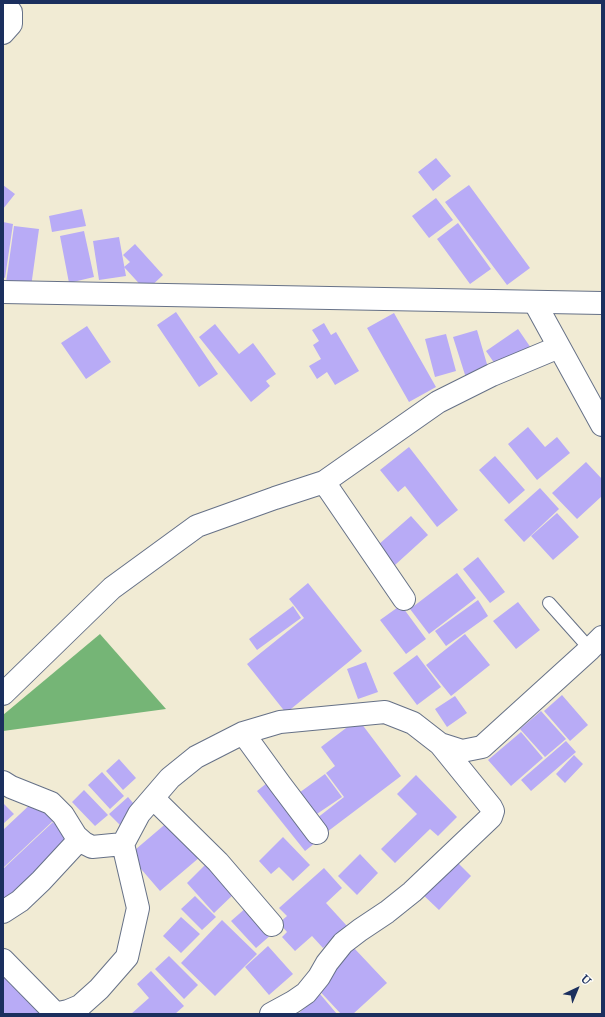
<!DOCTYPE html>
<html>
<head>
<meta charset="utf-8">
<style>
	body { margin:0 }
	#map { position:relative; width:605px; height:1017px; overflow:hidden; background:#f1ebd4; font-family:"IM FELL Great Primer",serif }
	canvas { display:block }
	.frame { position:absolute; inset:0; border:4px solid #1b2f5e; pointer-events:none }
	.north { position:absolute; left:557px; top:969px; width:40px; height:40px; -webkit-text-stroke:3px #fdfcf7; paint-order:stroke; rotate:44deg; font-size:11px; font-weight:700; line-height:16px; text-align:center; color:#1b2f5e }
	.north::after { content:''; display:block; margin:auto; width:14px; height:18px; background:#1b2f5e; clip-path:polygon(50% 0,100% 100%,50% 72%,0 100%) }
</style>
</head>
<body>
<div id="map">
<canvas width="605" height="1017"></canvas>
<div class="frame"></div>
<div class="north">U</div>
</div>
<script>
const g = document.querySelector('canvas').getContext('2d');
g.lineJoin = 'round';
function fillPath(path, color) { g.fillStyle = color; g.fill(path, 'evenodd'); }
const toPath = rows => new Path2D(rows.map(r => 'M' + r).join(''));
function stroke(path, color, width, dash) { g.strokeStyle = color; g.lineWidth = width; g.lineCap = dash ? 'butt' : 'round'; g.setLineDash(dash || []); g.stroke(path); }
fillPath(toPath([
	[100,634,166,709,3,731,3,715]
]), '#75b576');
fillPath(toPath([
	[436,158,451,176,433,191,418,172],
	[3,185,15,194,3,209],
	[469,185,530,268,507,285,445,202],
	[436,198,453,220,429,238,412,216],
	[82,209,86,226,52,232,49,216],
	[3,222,13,224,5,278,3,277],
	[458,223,491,269,470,284,437,239],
	[14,226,39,229,31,287,6,283],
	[84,231,94,277,69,283,60,236],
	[119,237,126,276,99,280,93,241],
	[135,244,163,275,146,291,124,267,130,262,123,255],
	[176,312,218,374,199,387,157,325],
	[394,313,436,387,409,402,367,328],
	[324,323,331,335,336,332,359,371,335,385,327,372,317,379,309,366,321,359,313,345,319,341,312,330],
	[215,324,239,354,253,343,276,374,266,381,270,386,251,402,199,337],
	[87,326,111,362,86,379,61,343],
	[518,329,531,348,499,370,486,351],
	[477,330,489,371,466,378,453,337],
	[446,334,456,371,435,377,425,339],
	[528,427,545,447,557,437,570,453,537,480,508,444],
	[409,447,458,510,437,527,405,486,398,492,380,470],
	[495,456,525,490,509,504,479,470],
	[586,462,602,479,602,496,577,519,552,493],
	[540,488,559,509,524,542,504,520],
	[557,513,579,537,553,560,531,536],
	[411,516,428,535,395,565,378,545],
	[478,557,505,592,490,603,463,569],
	[457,573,476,598,429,634,410,609],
	[308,583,362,651,286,713,247,664,304,618,289,599],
	[478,600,488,616,446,646,435,631],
	[518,602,540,630,516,649,493,621],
	[401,605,426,639,406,654,380,620],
	[293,606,301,618,257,650,249,639],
	[465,634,490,665,451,696,426,665],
	[417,655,441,687,417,705,393,673],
	[366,662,378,692,358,699,347,669],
	[562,695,588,725,570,741,544,711],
	[455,696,467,713,447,727,435,709],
	[541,711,566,739,545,757,520,729],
	[358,719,401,776,323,835,312,822,344,797,326,773,335,766,321,747],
	[521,732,543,758,511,786,488,760],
	[566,741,576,752,531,791,521,780],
	[574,755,583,764,565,783,556,774],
	[119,759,136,778,123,790,106,771],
	[102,772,124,796,110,809,88,785],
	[325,774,342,797,308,820,292,798],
	[416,775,457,817,438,836,430,829,395,863,381,849,417,814,397,794],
	[272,779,320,839,305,851,257,791],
	[84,790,108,815,95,826,72,802],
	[128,797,139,810,121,826,109,814],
	[36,799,55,819,3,868,3,830],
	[3,804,4,804,14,814,3,824],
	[169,821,200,857,160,891,129,855],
	[53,822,71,841,3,905,3,869],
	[283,837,310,865,293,881,279,867,271,874,259,861],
	[360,854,378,873,357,895,338,876],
	[451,856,471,876,439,910,419,891],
	[209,861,237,891,214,913,187,883],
	[324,868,342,888,326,903,347,926,323,948,312,936,295,951,282,937,287,932,279,923,287,916,279,908],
	[195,896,216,917,202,930,181,909],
	[247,907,272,934,256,948,231,921],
	[181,917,200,934,181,953,163,936],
	[222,920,257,954,215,996,181,963],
	[268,946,293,974,269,995,245,967],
	[354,948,387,983,353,1014,341,1014,314,985],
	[169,956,198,985,184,999,155,969],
	[3,970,47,1014,3,1014],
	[151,971,184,1006,175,1014,131,1014,149,998,137,984],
	[320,994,337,1014,298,1014]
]), '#b8abf6');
const service = toPath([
	[549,603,590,649]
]);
const minor = toPath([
	[3,33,11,24,11,12,3,3],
	[535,303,602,425],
	[324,482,404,599],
	[3,694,112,588,197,526,275,498,324,482,438,402,492,375,559,347],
	[243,733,280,784,317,833],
	[3,782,11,787,51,803,63,815,76,836,84,843,92,847,123,844],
	[153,798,218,862,272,925],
	[3,912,20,901,41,881,79,840],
	[3,960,56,1014],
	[54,1014,68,1011,80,1006,99,989,127,957,138,908,123,844,139,814,170,778,196,757,243,733,280,722,385,712,413,723,440,744,462,751,482,747,590,649,602,637],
	[271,1014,293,1002,306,993,319,977,327,963,343,943,360,930,387,912,412,892,491,817,493,811,491,807,440,744]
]);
const tertiary = toPath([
	[3,292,602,303]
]);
stroke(service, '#667187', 14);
stroke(minor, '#667187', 24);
stroke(tertiary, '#667187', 24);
stroke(service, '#fff', 12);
stroke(minor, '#fff', 22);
stroke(tertiary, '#fff', 22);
</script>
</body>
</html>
